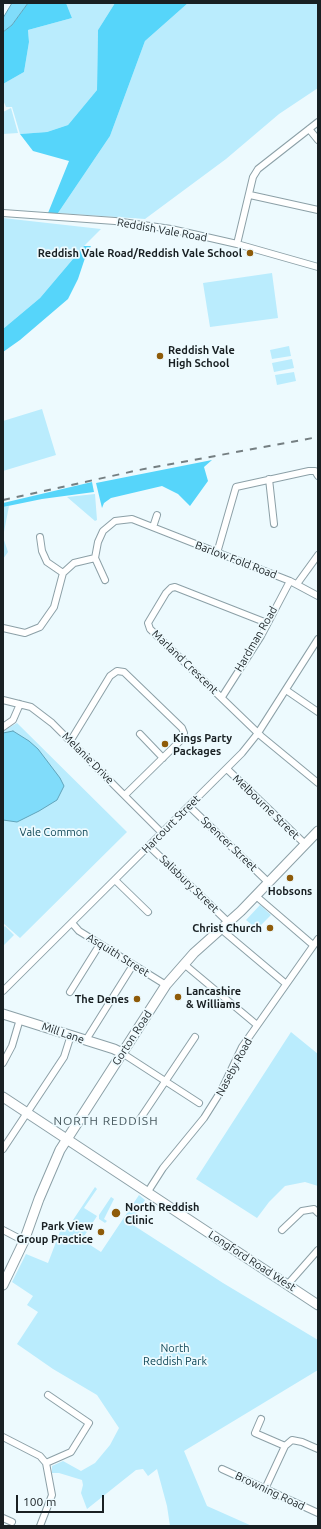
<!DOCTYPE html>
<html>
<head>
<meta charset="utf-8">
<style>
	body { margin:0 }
	#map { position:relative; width:321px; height:1529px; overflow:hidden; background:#edfafe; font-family:Ubuntu,sans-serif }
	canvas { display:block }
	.frame { position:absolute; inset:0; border:4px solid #192023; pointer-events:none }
	.scale { position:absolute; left:16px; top:1495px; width:88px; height:18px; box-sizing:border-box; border:2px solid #192023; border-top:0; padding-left:5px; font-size:12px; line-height:14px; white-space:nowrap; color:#192023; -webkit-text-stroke:3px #edfafe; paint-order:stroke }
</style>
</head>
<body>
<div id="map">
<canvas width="321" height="1529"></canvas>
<div class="frame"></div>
<div class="scale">100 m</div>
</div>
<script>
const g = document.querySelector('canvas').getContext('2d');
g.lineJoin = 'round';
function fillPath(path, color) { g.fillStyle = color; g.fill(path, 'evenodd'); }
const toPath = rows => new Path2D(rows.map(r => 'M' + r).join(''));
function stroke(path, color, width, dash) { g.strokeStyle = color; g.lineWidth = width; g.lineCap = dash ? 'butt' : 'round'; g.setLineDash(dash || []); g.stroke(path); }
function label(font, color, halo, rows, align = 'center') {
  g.font = font + ' Ubuntu,sans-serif'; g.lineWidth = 3.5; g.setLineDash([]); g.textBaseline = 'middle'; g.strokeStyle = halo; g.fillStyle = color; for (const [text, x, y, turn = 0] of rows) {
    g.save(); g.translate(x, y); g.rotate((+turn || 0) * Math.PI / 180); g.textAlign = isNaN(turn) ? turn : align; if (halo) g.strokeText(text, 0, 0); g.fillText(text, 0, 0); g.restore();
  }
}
fillPath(toPath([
	[66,3,115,3,98,30,97,90,68,125,47,132,20,134,12,107,6,107,3,100,3,84,24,72,29,42,28,30,72,18],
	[188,3,318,3,318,88,279,114,226,159,145,219,58,213,110,136,145,41],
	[11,108,18,133,3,134,3,112],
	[3,218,101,229,84,246,40,298,3,329],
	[272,273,278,318,210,327,203,283],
	[289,346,291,356,272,359,270,350],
	[292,359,294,368,274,372,272,363],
	[294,372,296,381,277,385,275,375],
	[42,409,56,455,3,471,3,421],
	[95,494,97,520,95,521,67,497],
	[9,506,3,537,8,552,3,559,3,507],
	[17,723,127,832,20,938,3,923,3,731],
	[260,905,271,915,257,929,246,920],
	[5,926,14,935,3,946,3,928],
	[291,1032,318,1054,318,1186,305,1182,285,1186,269,1202,257,1218,196,1179],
	[95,1187,97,1189,84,1208,97,1216,83,1238,84,1241,101,1252,139,1195,145,1200,130,1223,223,1283,318,1340,318,1370,184,1451,207,1506,252,1526,170,1526,167,1506,157,1469,148,1476,143,1469,136,1470,87,1509,81,1493,83,1485,82,1480,59,1473,52,1473,52,1466,63,1461,81,1471,95,1463,110,1445,119,1428,97,1395,53,1369,17,1344,38,1312,27,1305,33,1296,12,1282,26,1254,48,1263,61,1229,65,1232],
	[111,1197,114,1199,104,1219,107,1221,105,1223,99,1219,99,1215]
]), '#baecfd');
fillPath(toPath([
	[28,3,66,3,72,18,28,30,29,42,24,72,3,84,3,32,12,25],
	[115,3,188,3,145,41,110,136,58,213,48,213,69,161,33,151,20,134,47,132,68,125,97,90,98,30],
	[84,246,91,246,86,255,78,279,68,299,20,340,3,352,3,329,40,298],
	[212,460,204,467,208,481,190,506,178,494,162,486,111,498,104,503,102,508,96,483],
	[92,482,94,492,42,499,3,507,3,503]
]), '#56d5fa');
const water = toPath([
	[12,3,28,3,12,25,3,32,3,18,12,3],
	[13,731,29,741,38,749,60,778,64,786,57,800,39,811,17,822,3,820,3,733,13,731]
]);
fillPath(water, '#80dcfa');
stroke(water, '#61a4ba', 1);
const street = toPath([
	[309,129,318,140],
	[250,195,318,210],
	[3,213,115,221,171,229,237,244,318,267],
	[237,244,253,177,258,169,318,122],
	[269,479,274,524],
	[153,527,157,515],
	[40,537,42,551,47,562,63,573],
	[217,553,236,487,309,471,315,471,318,476],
	[105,580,95,558,98,542,103,531,115,521,132,519,290,581,318,596],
	[297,584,318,555],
	[267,623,175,587,171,588,166,593,148,623,150,629,261,736,318,783],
	[3,628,25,633,40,627,54,607,63,573,74,563,95,558],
	[286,690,318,712],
	[222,697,261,636,290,581],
	[3,700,31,707,52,723,162,833],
	[3,727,13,720,20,704],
	[140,734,163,758],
	[71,740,110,676,117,671,124,672,182,728,184,733,181,740,125,795],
	[227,769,305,844],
	[189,806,269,883],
	[149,846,229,923],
	[115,880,148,912],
	[256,896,313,945],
	[72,923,79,931,100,944,166,985],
	[222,930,285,983],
	[184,964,257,1025],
	[3,991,242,753,258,733,318,639],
	[70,992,100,944],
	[86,1040,133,965],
	[122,1053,199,1103],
	[3,1063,12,1046,20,1019],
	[140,1119,195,1037],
	[3,1149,64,1057,71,1035],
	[147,1193,163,1168,204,1118,221,1091,242,1047,318,939],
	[3,1230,24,1241],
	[282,1230,302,1211,314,1209,318,1213],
	[288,1284,318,1250],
	[261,1419,255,1433,285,1446],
	[3,1437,40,1456,46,1463,52,1495,40,1526],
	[46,1463,71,1452,89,1423,48,1395],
	[222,1469,318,1513],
	[265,1489,285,1446,292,1440,302,1442,318,1449],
	[3,1518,12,1522]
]);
const secondary = toPath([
	[3,1014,114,1049,122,1053],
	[3,1097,318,1305],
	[3,1285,24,1241,39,1199,60,1150,166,985,194,953,241,911,318,831]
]);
stroke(street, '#8ca0a7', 8);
stroke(secondary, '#8ca0a7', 11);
stroke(street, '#fff', 6);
stroke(secondary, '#fff', 9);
stroke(toPath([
	[3,500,139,470,318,437]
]), '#757f82', 2, [7, 7]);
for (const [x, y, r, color] of [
	[250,253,4,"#8e5b09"],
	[160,356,4,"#8e5b09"],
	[165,744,4,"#8e5b09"],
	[290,878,4,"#8e5b09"],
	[270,928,4,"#8e5b09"],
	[178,997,4,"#8e5b09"],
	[137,999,4,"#8e5b09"],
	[116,1213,5,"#8e5b09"],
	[101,1232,4,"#8e5b09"]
]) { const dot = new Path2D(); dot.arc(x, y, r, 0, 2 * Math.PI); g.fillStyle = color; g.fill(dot); stroke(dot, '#edfafe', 1.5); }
label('11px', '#192023', '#edfafe', [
	["Reddish Vale Road",162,230,10],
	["Barlow Fold Road",236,560,21],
	["Hardman Road",256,639,-60],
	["Marland Crescent",185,662,44],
	["Melanie Drive",88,758,45],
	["Melbourne Street",266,807,44],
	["Harcourt Street",171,824,-45],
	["Spencer Street",229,844,44],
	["Salisbury Street",189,884,44],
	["Asquith Street",118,955,32],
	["Mill Lane",63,1033,19],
	["Gorton Road",132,1038,-57],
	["Naseby Road",234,1067,-62],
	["Longford Road West",252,1261,33],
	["Browning Road",270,1491,25]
]);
label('bold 11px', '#192023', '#edfafe', [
	["Reddish Vale Road/Reddish Vale School",242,253],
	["Reddish Vale",168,350,"left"],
	["High School",168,363,"left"],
	["Kings Party",173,738,"left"],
	["Packages",173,751,"left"],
	["Hobsons",290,891,"center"],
	["Christ Church",262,928],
	["Lancashire",186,991,"left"],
	["& Williams",186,1004,"left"],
	["The Denes",129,999],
	["North Reddish",125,1207,"left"],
	["Clinic",125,1220,"left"],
	["Park View",93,1226],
	["Group Practice",93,1239]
], 'right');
label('11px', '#0d4555', '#edfafe', [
	["Vale Common",54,832],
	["North",175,1348],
	["Reddish Park",175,1361]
]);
g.letterSpacing = '1px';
label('12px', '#44565c', '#edfafe', [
	["NORTH REDDISH",106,1121]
]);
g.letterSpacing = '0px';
</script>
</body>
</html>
